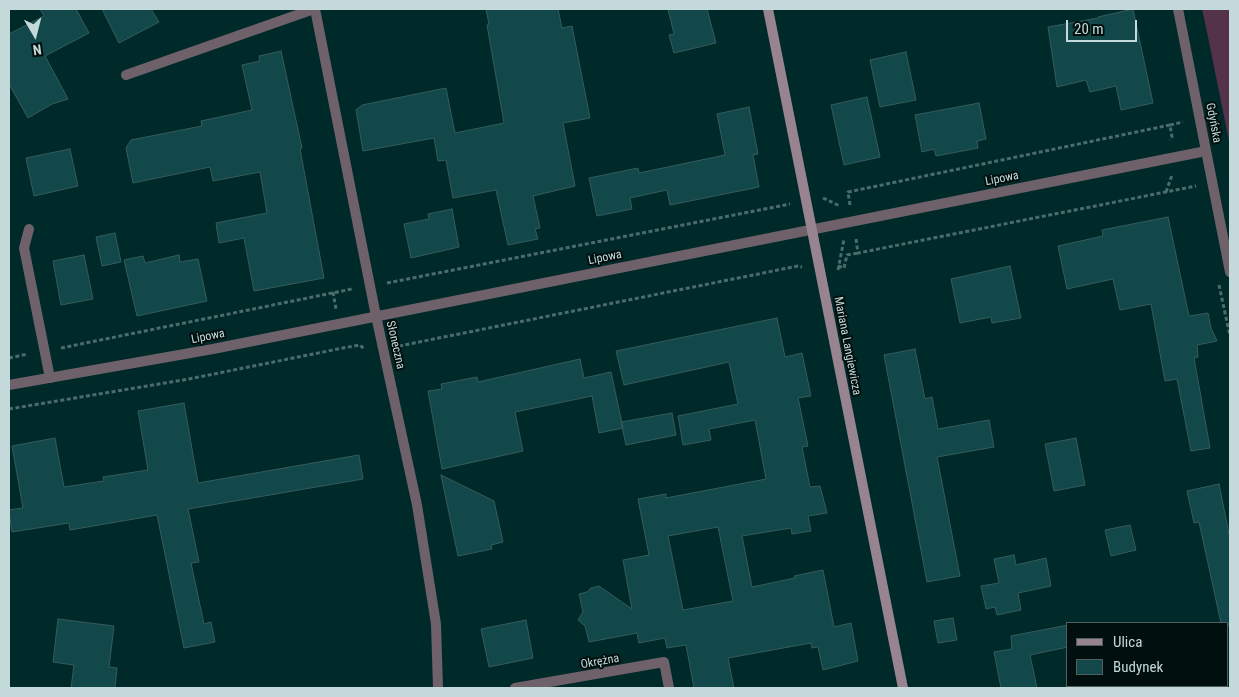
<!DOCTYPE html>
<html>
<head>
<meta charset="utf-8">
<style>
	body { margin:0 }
	#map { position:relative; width:1239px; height:697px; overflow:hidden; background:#00292a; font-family:"Roboto Condensed",sans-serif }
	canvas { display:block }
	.frame { position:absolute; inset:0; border:10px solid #c4d9d9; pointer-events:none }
	.legend { position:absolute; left:1066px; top:622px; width:162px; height:65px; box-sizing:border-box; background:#020f0f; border:1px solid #506060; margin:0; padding:6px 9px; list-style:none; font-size:15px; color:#c4d9d9 }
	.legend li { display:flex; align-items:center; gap:10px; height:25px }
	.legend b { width:25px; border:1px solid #506060 }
	.north { position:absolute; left:10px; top:10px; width:50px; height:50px; -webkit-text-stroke:4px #020f0f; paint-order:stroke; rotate:172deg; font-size:14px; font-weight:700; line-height:20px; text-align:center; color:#c4d9d9 }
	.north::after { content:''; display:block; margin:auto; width:18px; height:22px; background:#c4d9d9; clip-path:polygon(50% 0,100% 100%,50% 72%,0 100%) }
	.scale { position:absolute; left:1066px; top:20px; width:71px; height:22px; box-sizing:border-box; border:2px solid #c4d9d9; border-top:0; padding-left:6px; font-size:15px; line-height:18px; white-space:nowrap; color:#c4d9d9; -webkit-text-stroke:4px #020f0f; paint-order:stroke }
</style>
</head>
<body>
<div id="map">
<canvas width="1239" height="697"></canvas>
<div class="frame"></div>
<ul class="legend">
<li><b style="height:6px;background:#988491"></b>Ulica</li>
<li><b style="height:14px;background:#124849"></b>Budynek</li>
</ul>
<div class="north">N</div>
<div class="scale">20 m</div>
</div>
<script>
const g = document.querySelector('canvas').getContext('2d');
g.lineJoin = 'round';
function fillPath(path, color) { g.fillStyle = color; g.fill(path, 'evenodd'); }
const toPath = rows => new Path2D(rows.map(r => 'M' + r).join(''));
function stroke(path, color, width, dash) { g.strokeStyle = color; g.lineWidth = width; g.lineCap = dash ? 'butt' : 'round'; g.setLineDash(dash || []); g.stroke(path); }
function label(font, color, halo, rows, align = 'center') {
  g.font = font + ' "Roboto Condensed",sans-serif'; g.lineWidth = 4; g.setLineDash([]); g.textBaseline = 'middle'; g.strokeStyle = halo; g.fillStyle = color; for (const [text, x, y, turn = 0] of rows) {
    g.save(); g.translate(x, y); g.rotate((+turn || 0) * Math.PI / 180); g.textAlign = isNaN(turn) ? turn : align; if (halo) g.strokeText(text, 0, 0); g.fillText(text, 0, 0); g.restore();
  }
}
fillPath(toPath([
	[1202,9,1230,9,1230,146,1207,32]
]), '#543249');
const building = toPath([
	[40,9,76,9,89,33,45,56,68,99,52,104,28,118,9,84,9,34,44,16,40,9],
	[102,9,151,9,159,22,119,43,102,9],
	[486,9,558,9,562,28,572,26,590,118,563,123,575,186,533,196,540,228,535,229,538,239,508,245,496,190,453,198,446,160,438,161,434,138,363,151,356,110,362,105,446,88,455,133,504,123,487,25,489,24,486,9],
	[668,9,707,9,716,43,674,53,669,35,674,34,668,9],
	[1133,9,1153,103,1121,110,1116,86,1090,92,1086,80,1057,87,1048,27,1098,18,1098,17,1133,9],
	[281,51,302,148,300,149,324,278,254,291,244,238,219,243,216,223,267,213,260,172,213,181,210,167,133,183,126,148,131,140,202,126,201,121,252,110,242,65,260,61,259,56,281,51],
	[906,52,916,100,880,107,870,60,906,52],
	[867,97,880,157,844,165,831,105,867,97],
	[979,103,986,139,977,141,978,148,936,156,934,149,922,152,915,115,979,103],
	[749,107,758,154,753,155,759,187,670,205,667,190,630,198,632,209,597,216,589,178,638,168,639,173,725,155,717,114,749,107],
	[70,149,78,186,34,196,26,158,70,149],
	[452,209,459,247,411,258,404,224,429,219,428,214,452,209],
	[1168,217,1189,316,1208,313,1211,328,1217,341,1197,345,1198,357,1194,358,1210,448,1191,451,1177,379,1165,381,1151,304,1120,310,1113,279,1067,289,1058,246,1103,236,1102,230,1168,217],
	[115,233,121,262,102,266,96,237,115,233],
	[84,255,93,299,61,305,53,261,84,255],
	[179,255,180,262,198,259,207,301,137,316,124,260,143,256,145,263,179,255],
	[1010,266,1021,318,992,323,991,317,960,323,951,279,1010,266],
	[777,318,785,357,802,353,811,396,798,398,808,446,802,447,810,487,820,486,827,513,808,516,811,531,792,534,791,528,742,536,752,587,795,578,794,576,823,570,834,627,851,623,858,661,823,670,818,647,812,648,811,643,728,658,734,688,694,688,686,645,667,648,665,638,639,643,637,633,589,642,585,626,578,620,583,612,579,594,587,592,591,588,599,586,632,609,623,560,649,555,638,499,666,494,666,498,766,479,755,420,709,429,711,440,683,445,678,416,738,404,729,362,624,385,616,351,777,318],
	[718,527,733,601,683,610,668,536,718,527],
	[915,349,925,399,932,397,938,429,989,420,994,447,937,457,960,576,927,582,884,355,915,349],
	[580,359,584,378,611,372,623,428,599,433,592,396,515,412,523,451,442,469,428,391,442,389,441,384,477,377,478,382,580,359],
	[184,403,198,483,359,455,363,479,188,509,199,562,191,563,204,624,211,622,215,642,184,648,157,515,70,530,69,523,12,532,9,512,9,510,23,508,12,446,55,438,64,487,104,481,103,477,148,470,138,411,184,403],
	[672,413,676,435,626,445,621,422,672,413],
	[1076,438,1085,485,1054,491,1045,444,1076,438],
	[441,475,494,501,503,542,491,545,492,549,458,556,441,475],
	[1219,484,1230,539,1230,626,1228,626,1228,623,1221,623,1199,522,1194,523,1187,491,1219,484],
	[1130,525,1136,550,1111,556,1105,530,1130,525],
	[1014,555,1016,565,1046,558,1051,586,1018,593,1021,610,997,615,995,607,986,609,981,586,999,583,994,559,1014,555],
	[953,618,957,640,938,643,934,621,953,618],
	[58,619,114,626,109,667,117,668,115,688,71,688,74,665,53,662,58,619],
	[526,620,533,658,489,667,481,629,526,620],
	[1068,625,1068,647,1030,655,1037,688,1001,688,994,652,1012,649,1011,636,1068,625]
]);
fillPath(building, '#124849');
stroke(building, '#355c5d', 1);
stroke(toPath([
	[1170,125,1183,122],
	[1166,192,1172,175],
	[823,198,840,206],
	[850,205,848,192,1170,125,1172,137,1170,140],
	[856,239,858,253,1196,186],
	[838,266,844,268,847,255,858,253],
	[838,270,844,239],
	[387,283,790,204],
	[1219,285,1230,336],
	[333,292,336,309],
	[399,346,798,266,802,267],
	[61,348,352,289,352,287],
	[9,358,28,354],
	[9,409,189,379,343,348,360,345,365,350]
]), '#4a6c6c', 3, [4, 2.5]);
stroke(toPath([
	[126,75,314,9],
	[29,229,24,248,50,378]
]), '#6e6169', 10);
stroke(toPath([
	[315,9,376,316,417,505,436,624,438,688],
	[1178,9,1230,272],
	[9,385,213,349,1206,151],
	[515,688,664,662,669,688]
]), '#6e6169', 10);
stroke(toPath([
	[768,9,903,688]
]), '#988491', 10);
label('12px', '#c4d9d9', '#020f0f', [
	["Gdyńska",1213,123,79],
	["Lipowa",1002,179,-11],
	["Lipowa",605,258,-11],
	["Lipowa",208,337,-11],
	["Słoneczna",395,345,77],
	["Mariana Langiewicza",847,346,79],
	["Okrężna",600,662,-10]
]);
</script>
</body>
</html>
